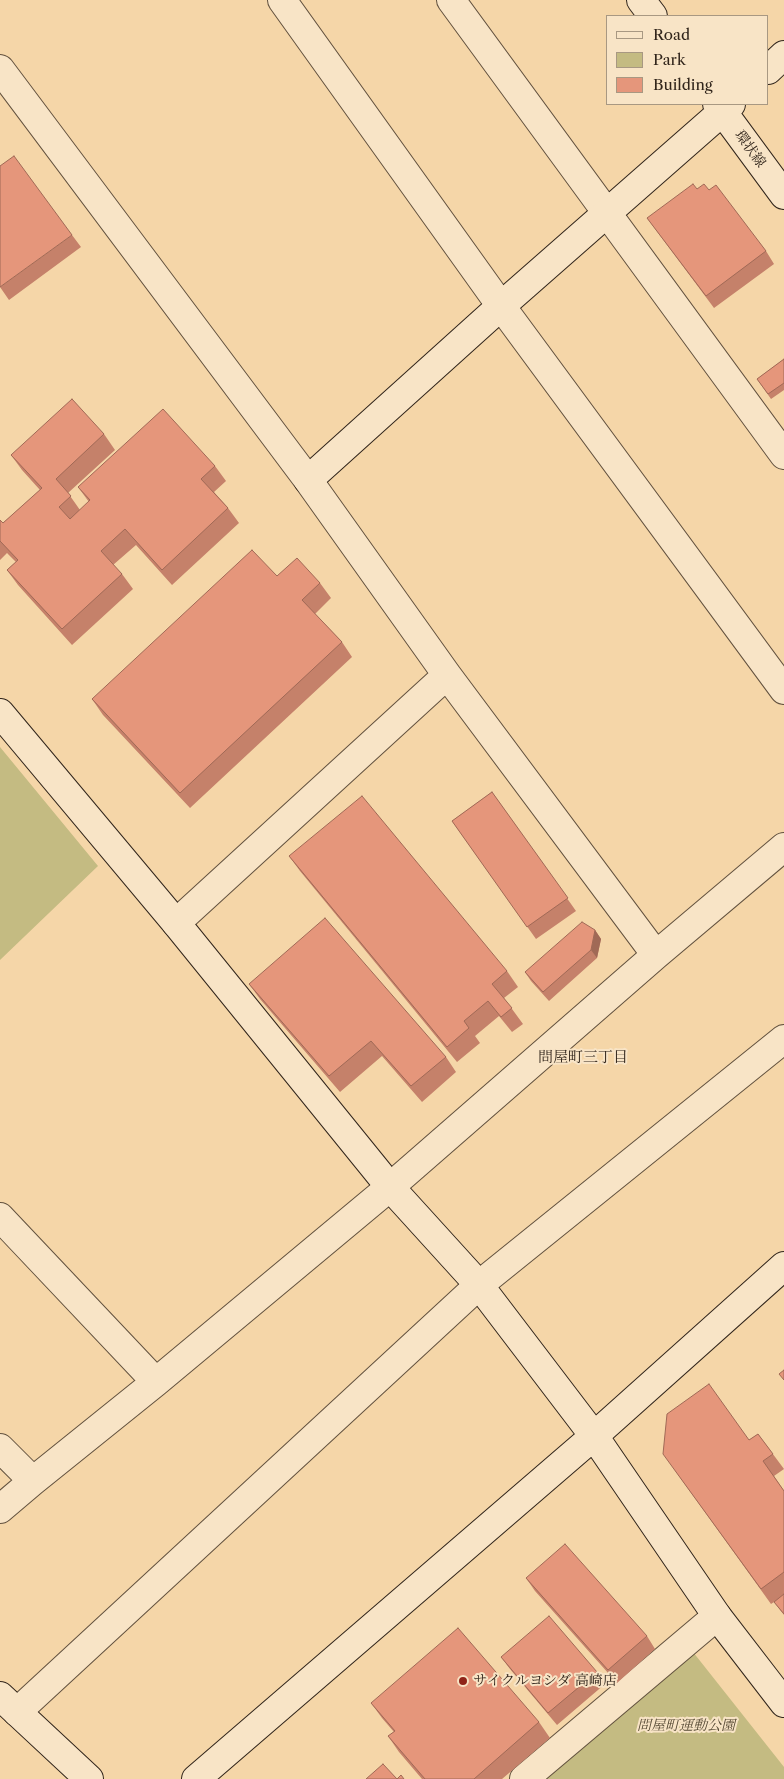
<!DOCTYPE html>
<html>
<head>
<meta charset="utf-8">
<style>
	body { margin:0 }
	#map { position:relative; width:784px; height:1779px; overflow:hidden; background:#f5d6a8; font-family:"Libre Caslon Text",serif }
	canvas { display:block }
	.legend { position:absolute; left:606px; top:15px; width:162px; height:90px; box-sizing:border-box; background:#f8e4c6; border:1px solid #a89882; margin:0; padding:6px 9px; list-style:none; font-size:15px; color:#31251b }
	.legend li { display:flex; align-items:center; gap:10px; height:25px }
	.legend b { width:25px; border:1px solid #a89882 }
</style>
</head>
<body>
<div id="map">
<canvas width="784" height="1779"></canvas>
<ul class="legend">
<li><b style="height:6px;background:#f8e4c6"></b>Road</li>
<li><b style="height:14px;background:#c4bb82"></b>Park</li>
<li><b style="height:14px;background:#e5967b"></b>Building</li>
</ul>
</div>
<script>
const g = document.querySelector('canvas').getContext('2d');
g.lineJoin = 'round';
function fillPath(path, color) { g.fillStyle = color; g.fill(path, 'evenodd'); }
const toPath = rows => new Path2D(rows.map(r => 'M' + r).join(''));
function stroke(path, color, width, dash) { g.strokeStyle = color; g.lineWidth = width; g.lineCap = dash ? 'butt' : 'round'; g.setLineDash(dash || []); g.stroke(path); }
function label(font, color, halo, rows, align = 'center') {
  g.font = font + ' "Libre Caslon Text","Noto Serif JP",serif'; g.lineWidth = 4; g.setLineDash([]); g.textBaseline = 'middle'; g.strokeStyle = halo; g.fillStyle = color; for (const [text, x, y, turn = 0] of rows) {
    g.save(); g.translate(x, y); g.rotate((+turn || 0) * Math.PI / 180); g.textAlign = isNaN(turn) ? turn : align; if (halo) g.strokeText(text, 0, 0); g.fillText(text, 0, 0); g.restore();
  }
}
fillPath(toPath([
	[0,747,98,866,0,960],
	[693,1652,784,1767,784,1779,543,1779]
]), '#c4bb82');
const street = toPath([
	[282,0,501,306,784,690],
	[451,0,784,455],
	[0,69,308,480,447,675,656,955],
	[176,923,447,675],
	[0,1217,156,1382],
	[0,1448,33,1481],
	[0,1509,33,1481,156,1382,390,1187,656,955,784,847],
	[17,1712,479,1285,784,1039],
	[524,1779,717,1616]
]);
const secondary = toPath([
	[641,0,653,16],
	[768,70,784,55],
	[717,104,784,195],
	[308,480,501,306,731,104],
	[0,713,176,923,390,1187,479,1285,594,1436,717,1616,784,1703],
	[0,1696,89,1779],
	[196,1779,594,1436,784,1266]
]);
stroke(street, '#62513e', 30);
stroke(secondary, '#31251b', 30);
stroke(street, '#f8e4c6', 28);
stroke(secondary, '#f8e4c6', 28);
fillPath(toPath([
	[697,189,709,190,766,251,774,264,714,308,647,218],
	[72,235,81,247,9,300,0,287],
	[784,359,784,390,771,399,757,379],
	[104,434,115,450,68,493,80,510,89,502,78,487,215,466,226,481,214,492,228,508,239,523,172,585,136,545,113,565,122,574,133,589,72,645,18,585,7,570,16,562,7,553,0,560,0,520,3,523,40,490,22,470,11,455],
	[277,576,320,583,331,598,315,614,342,642,352,657,190,808,103,715,92,699],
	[492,792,576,911,536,939,452,821],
	[289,856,507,971,518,987,504,998,523,1024,512,1032,499,1016,475,1036,480,1043,457,1062,300,871],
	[595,930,601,939,597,958,549,1001,531,981,525,972],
	[249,984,446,1057,456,1072,422,1102,382,1056,340,1092,260,999],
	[758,1434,784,1469,774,1476,784,1491,784,1615,774,1602,771,1604,674,1469,749,1440],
	[526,1578,647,1636,655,1649,617,1683,535,1591],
	[501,1657,597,1672,605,1684,557,1725,510,1669],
	[371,1703,539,1722,550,1738,502,1779,422,1779,399,1752,388,1736,394,1732,382,1718]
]), '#c5816a');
fillPath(toPath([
	[595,930,601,939,597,958,591,950]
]), '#a06956');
const building = toPath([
	[14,156,72,235,0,287,0,166,14,156],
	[693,184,697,189,704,184,709,190,716,185,766,251,706,296,647,218,693,184],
	[784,359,784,383,768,394,757,379,784,359],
	[72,399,104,434,56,479,71,496,59,507,70,519,90,500,78,487,163,409,215,466,201,479,228,508,162,570,125,529,101,551,122,574,62,629,7,570,18,560,0,541,0,520,3,523,42,488,11,455,72,399],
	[252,550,277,576,297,558,320,583,302,600,342,642,180,793,92,699,252,550],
	[492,792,568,898,527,927,452,821,492,792],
	[362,796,507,971,492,984,512,1008,501,1017,488,1001,464,1021,469,1028,447,1047,289,856,362,796],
	[325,918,446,1057,411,1086,371,1041,329,1076,249,984,325,918],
	[582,922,595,930,591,950,543,992,525,972,582,922],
	[784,1370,784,1380,779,1374,784,1370],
	[709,1384,749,1440,758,1434,773,1454,763,1461,784,1491,784,1572,761,1589,663,1454,667,1414,709,1384],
	[565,1544,647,1636,608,1670,526,1578,565,1544],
	[784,1594,784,1614,774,1602,784,1594],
	[549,1616,597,1672,548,1713,501,1657,549,1616],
	[458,1628,539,1722,474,1779,425,1779,388,1736,395,1731,371,1703,458,1628],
	[383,1764,397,1779,401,1775,404,1779,366,1779,383,1764]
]);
fillPath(building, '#e5967b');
stroke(building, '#a06956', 1);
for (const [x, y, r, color] of [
	[463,1681,5,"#8f2418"]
]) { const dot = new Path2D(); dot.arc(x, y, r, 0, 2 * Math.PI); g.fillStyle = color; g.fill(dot); stroke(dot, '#f8e4c6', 2); }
label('14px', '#31251b', '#f8e4c6', [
	["環状線",750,149,54]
]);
label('14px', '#31251b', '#f8e4c6', [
	["サイクルヨシダ 高崎店",473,1681]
], 'left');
label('italic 14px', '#564a35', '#f8e4c6', [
	["問屋町運動公園",686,1726]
]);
label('15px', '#31251b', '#f8e4c6', [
	["問屋町三丁目",583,1058]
]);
</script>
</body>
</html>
